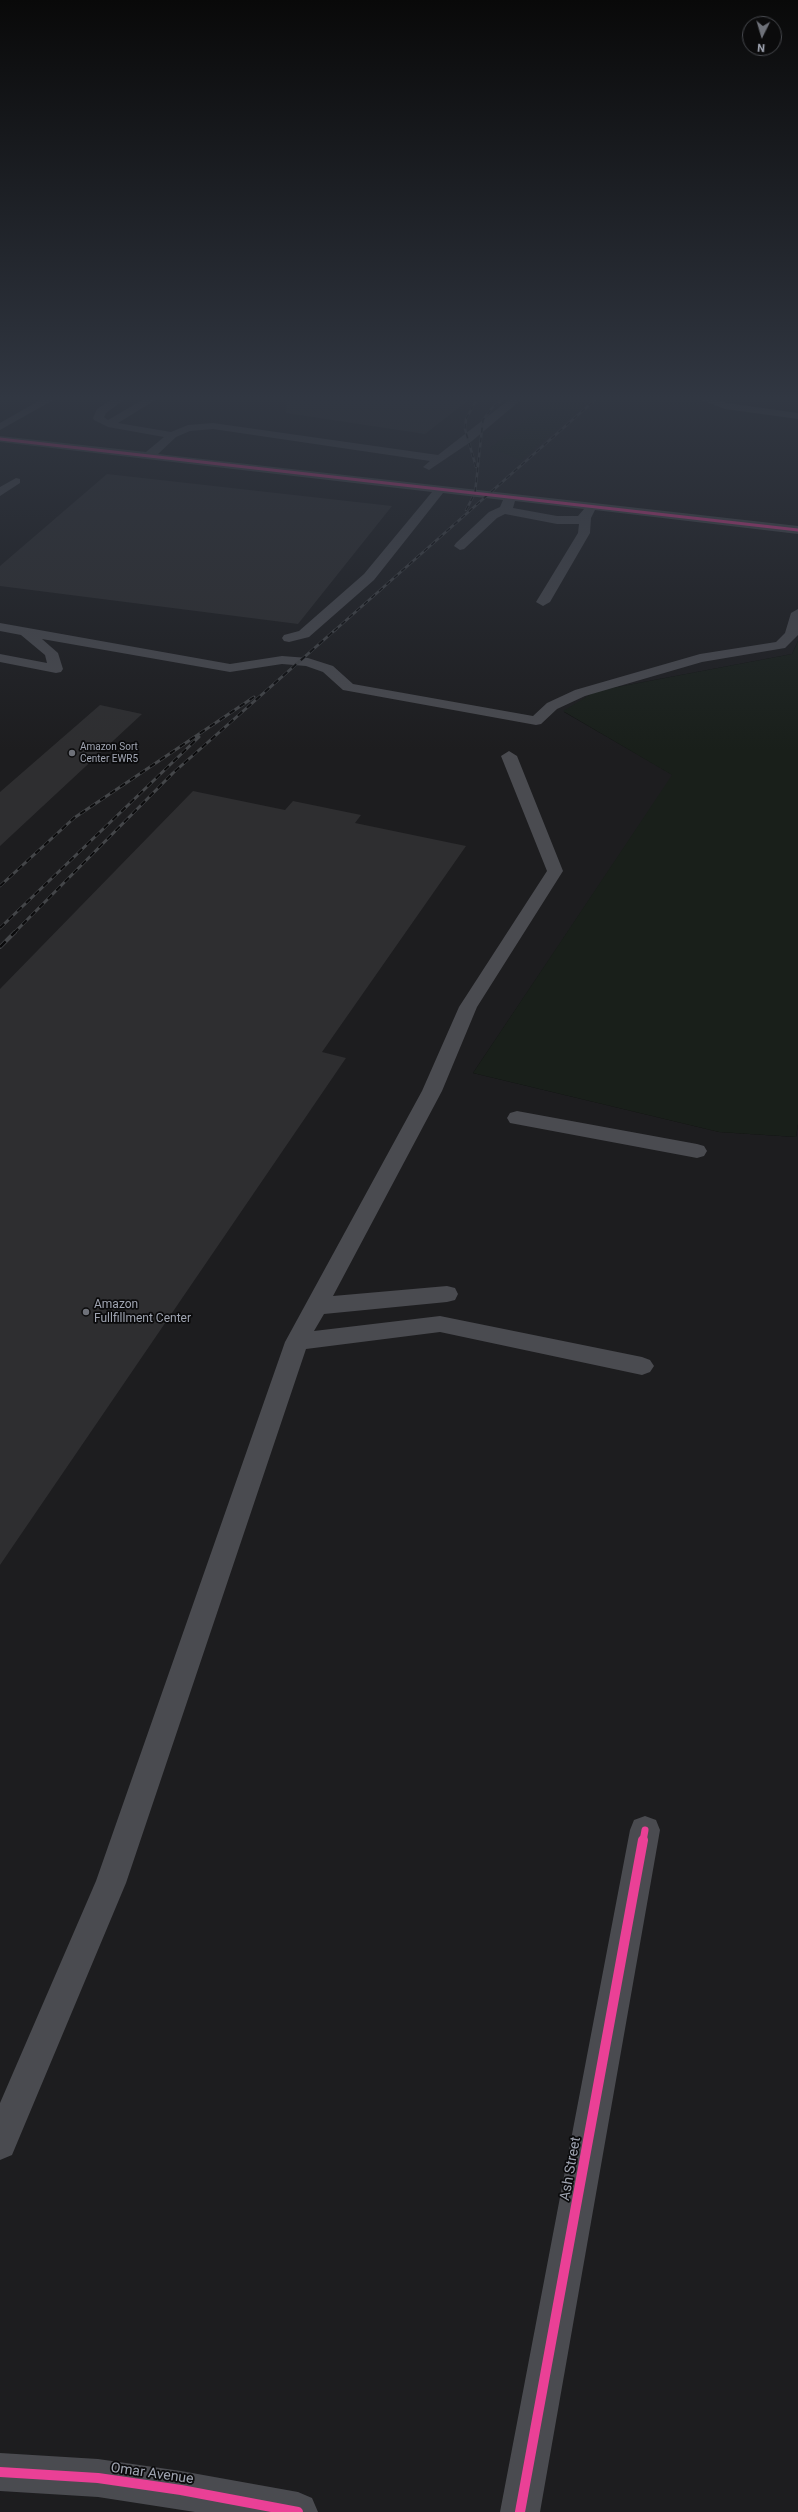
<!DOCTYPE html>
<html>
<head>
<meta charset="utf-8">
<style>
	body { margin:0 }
	#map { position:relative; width:798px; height:2512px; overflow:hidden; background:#101010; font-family:Roboto,sans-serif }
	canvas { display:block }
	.north { position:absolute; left:742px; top:16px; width:40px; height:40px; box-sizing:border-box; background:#0b0b0c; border:1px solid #47494e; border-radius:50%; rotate:185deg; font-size:11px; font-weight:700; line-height:16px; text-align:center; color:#a0a5b2 }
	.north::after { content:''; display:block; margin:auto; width:14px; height:18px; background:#6e7179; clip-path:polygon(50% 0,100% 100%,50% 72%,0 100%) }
</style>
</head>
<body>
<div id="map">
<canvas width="798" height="2512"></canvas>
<div class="north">N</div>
</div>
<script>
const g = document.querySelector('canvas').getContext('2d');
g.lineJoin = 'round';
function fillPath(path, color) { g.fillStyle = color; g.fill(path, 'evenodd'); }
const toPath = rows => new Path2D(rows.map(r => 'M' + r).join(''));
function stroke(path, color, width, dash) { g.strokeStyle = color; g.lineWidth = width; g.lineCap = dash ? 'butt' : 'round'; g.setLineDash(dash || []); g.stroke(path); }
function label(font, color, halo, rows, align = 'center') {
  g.font = font + ' Roboto,sans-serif'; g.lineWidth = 3.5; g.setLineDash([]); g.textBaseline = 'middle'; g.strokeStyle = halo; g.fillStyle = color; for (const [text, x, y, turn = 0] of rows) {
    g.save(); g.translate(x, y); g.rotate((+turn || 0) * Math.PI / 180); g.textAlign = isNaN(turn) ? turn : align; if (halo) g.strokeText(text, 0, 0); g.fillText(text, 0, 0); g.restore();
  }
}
fillPath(toPath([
	[0,399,798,399,798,641,792,654,596,691,564,712,673,775,473,1073,719,1132,796,1137,798,1124,798,2512,0,2512]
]), '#1d1d1f');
fillPath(toPath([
	[553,399,592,399,521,460,490,448],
	[624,399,697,399,699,407],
	[798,641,798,1124,796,1137,719,1132,473,1073,672,775,563,711,596,691,792,654]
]), '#191f1a');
fillPath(toPath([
	[287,399,470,399,425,434,286,413],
	[107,474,392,506,298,624,0,586,0,566],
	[100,705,142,714,0,846,0,792],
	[193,791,285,810,293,801,361,815,355,823,466,846,322,1052,346,1058,0,1565,0,989]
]), '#2e2e30');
fillPath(toPath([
	[42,399,55,399,0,430,0,423,42,399],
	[112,399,125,399,106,413,104,417,108,420,144,399,157,399,118,423,171,432,188,425,213,423,438,455,510,399,522,399,472,441,429,470,423,467,430,461,213,429,190,431,176,437,158,454,798,526,798,534,595,510,591,518,590,533,550,602,543,606,536,602,578,533,579,524,557,524,505,514,497,518,464,549,460,550,454,546,456,543,489,512,500,507,503,500,443,493,374,580,309,637,289,642,284,641,282,638,284,635,299,631,364,574,432,492,0,442,0,436,146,452,164,437,108,427,94,420,93,418,97,409,112,399],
	[515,501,584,509,578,516,557,516,513,508,515,501],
	[699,399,715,399,727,403,798,413,798,419,725,409,699,399],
	[16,478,20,479,20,483,0,496,0,487,16,478],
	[798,609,798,635,785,648,702,662,585,696,557,709,541,724,536,725,343,690,323,672,306,666,282,664,230,672,42,639,58,653,63,669,61,672,56,673,0,662,0,654,47,663,45,655,21,635,0,631,0,623,230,664,282,656,308,658,333,666,353,684,533,716,547,703,575,690,700,654,776,642,785,633,791,613,798,609],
	[509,751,517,756,563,871,477,1007,442,1091,333,1296,447,1286,455,1288,458,1294,455,1300,447,1302,324,1314,314,1331,440,1316,642,1357,650,1360,654,1366,650,1372,642,1375,440,1332,306,1349,126,1883,12,2155,0,2160,0,2103,96,1881,285,1342,422,1091,459,1007,547,871,501,756,509,751],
	[517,1111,697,1144,704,1146,707,1151,704,1156,697,1158,510,1123,507,1118,510,1113,517,1111],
	[645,1816,656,1820,660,1830,540,2512,500,2512,630,1830,634,1820,645,1816],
	[0,2453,98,2459,181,2471,298,2492,312,2498,318,2512,195,2512,98,2497,0,2491,0,2453]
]), '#4a4b50');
const railFar2 = toPath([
	[476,467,465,429,466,419,477,399],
	[466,510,475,493,483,420,492,408,503,399],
	[334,631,596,399]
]);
const railFar1 = toPath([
	[0,886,74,818,254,697],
	[0,928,199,737],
	[14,933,173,773,335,630]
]);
const rail = toPath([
	[0,947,15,932]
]);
stroke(railFar2, '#444649', 2.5);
stroke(railFar1, '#444649', 3);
stroke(rail, '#444649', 4);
stroke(railFar2, '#0b0b0c', 1.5, [5]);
stroke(railFar1, '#0b0b0c', 2, [6]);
stroke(rail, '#0b0b0c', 2.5, [8]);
stroke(toPath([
	[0,439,798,530]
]), '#ea4096', 3);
stroke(toPath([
	[643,1841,645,1830]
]), '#ea4096', 7);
stroke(toPath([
	[0,2472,98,2478,181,2490,298,2512],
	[520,2512,643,1840]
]), '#ea4096', 10);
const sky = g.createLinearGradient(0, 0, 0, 751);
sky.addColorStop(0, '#090909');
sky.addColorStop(0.53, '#313742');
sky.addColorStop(1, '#31374200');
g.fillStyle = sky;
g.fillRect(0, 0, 798, 751);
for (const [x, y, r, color] of [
	[72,753,4,"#6e7179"],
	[86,1312,4,"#6e7179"]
]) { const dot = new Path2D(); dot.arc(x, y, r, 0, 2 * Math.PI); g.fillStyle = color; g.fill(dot); stroke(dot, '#0b0b0c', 1.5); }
label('10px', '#a0a5b2', '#0b0b0c', [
	["Amazon Sort",80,747],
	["Center EWR5",80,759]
], 'left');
label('12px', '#a0a5b2', '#0b0b0c', [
	["Amazon",94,1305],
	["Fullfillment Center",94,1319]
], 'left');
label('14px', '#a0a5b2', '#0b0b0c', [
	["Ash Street",571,2169,-80],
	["Omar Avenue",152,2474,8]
]);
</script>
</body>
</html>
